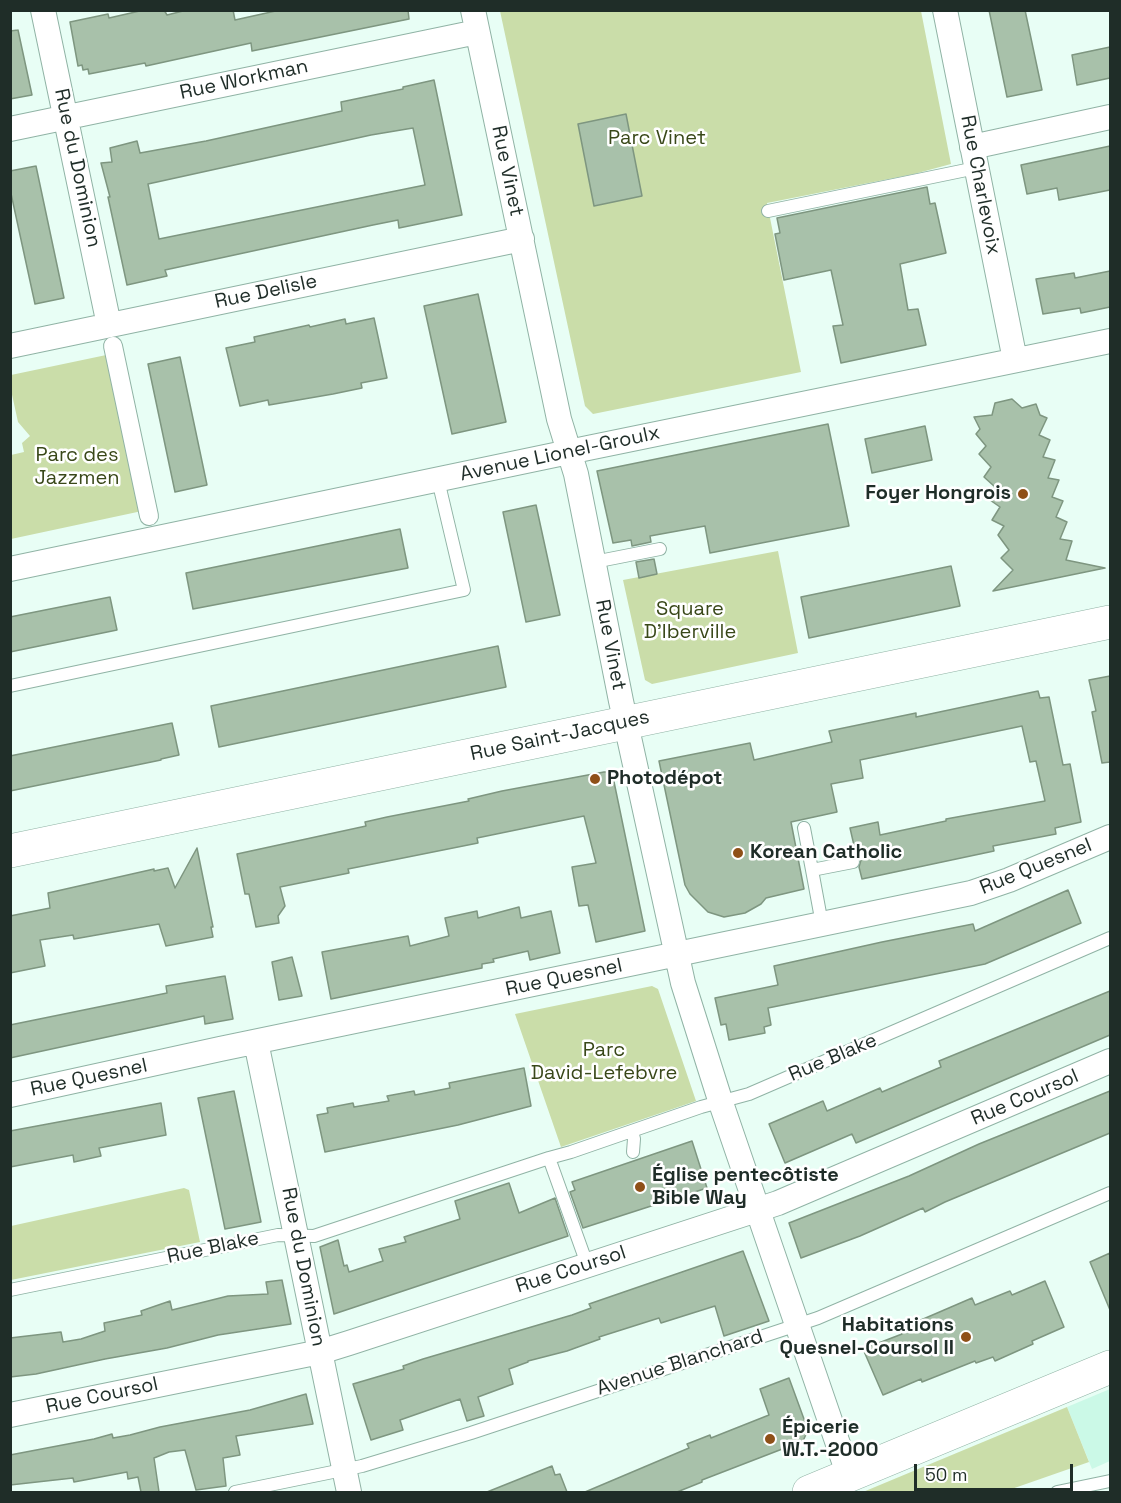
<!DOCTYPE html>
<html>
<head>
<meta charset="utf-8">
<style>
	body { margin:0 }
	#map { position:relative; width:1121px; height:1503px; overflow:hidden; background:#e8fef5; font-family:"Space Grotesk",sans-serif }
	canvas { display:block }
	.frame { position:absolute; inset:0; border:12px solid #1f2d28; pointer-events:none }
	.scale { position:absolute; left:914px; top:1464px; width:159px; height:27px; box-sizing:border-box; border:3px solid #1f2d28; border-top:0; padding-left:8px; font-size:18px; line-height:21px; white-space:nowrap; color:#1f2d28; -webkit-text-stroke:4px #fff; paint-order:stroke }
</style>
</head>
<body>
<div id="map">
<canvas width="1121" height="1503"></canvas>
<div class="frame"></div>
<div class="scale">50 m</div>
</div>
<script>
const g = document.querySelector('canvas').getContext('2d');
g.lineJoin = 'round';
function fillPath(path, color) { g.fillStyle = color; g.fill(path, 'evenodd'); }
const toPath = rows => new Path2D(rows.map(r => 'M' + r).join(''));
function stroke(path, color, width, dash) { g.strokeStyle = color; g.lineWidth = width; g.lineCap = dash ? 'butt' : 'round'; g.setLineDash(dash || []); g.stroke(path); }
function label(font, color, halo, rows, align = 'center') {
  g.font = font + ' "Space Grotesk",sans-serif'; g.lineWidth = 5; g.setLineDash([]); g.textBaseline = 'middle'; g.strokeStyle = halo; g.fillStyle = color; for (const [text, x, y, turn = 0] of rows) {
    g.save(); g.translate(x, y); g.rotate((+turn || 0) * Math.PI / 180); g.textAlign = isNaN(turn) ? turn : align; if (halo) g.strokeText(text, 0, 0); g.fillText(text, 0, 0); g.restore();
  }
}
fillPath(toPath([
	[1110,1389,1110,1461,1092,1469,1067,1407]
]), '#cbf9e7');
fillPath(toPath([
	[500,11,921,11,951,164,914,174,767,203,801,372,593,414,585,406],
	[111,354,142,511,11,539,11,455,24,452,22,443,30,436,18,422,11,390,11,375],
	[778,551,798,653,652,684,645,680,623,580],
	[652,986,658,989,696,1101,561,1147,515,1014],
	[184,1188,189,1190,200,1242,11,1280,11,1226],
	[1067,1407,1089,1462,1003,1492,863,1492]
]), '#cadda9');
const building = toPath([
	[144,10,164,10,167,15,187,10,233,10,235,20,280,10,408,10,409,19,252,51,251,43,146,66,145,63,89,74,88,69,83,70,82,65,78,66,70,22,108,14,109,18,144,10],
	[989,10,1025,10,1042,90,1007,97,989,10],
	[18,30,32,95,10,99,10,31,18,30],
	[1110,47,1110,78,1077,85,1072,55,1110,47],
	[434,80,462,215,399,228,398,220,373,225,165,270,167,276,127,285,108,197,110,197,101,163,112,162,110,148,137,141,140,153,206,141,342,111,341,102,403,89,403,87,434,80],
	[413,128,425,185,159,239,148,184,371,135,413,128],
	[626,114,642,196,594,206,578,124,626,114],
	[1110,146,1110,190,1059,200,1057,188,1027,194,1021,165,1110,146],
	[36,166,64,298,35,304,10,189,10,171,36,166],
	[927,187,930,204,935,203,946,253,900,264,908,310,918,309,926,345,841,363,833,326,843,325,831,270,784,280,775,234,780,233,777,218,927,187],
	[1110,271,1110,307,1081,313,1080,308,1043,314,1036,279,1074,273,1075,278,1110,271],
	[478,294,506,422,452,434,424,306,478,294],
	[374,318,387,378,361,383,362,388,333,394,269,405,268,400,240,406,226,348,255,342,254,337,309,325,310,327,345,319,346,324,374,318],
	[180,357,207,485,175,492,148,364,180,357],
	[1012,399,1022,408,1036,404,1040,415,1047,418,1039,435,1050,440,1043,457,1055,460,1048,478,1059,480,1052,497,1063,501,1056,517,1067,522,1060,539,1072,541,1066,560,1105,568,993,591,1013,570,1001,558,1009,550,998,535,1004,526,992,520,1000,507,987,498,995,487,984,477,991,467,979,454,986,446,976,434,980,429,974,417,992,415,995,403,1012,399],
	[828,424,849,526,710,553,705,526,650,536,651,542,632,546,631,540,613,543,597,471,828,424],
	[925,426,932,460,872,473,865,439,925,426],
	[536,505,560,615,526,622,503,512,536,505],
	[400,529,408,568,193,609,186,573,400,529],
	[654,559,657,574,639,578,636,562,654,559],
	[951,566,960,606,809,638,801,597,951,566],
	[110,597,117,630,10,652,10,617,110,597],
	[498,646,506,687,219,747,211,706,498,646],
	[1110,676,1110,762,1102,763,1092,712,1096,711,1089,680,1110,676],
	[1038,691,1040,698,1049,697,1063,765,1070,764,1081,822,1055,828,1056,834,993,846,994,851,862,879,859,867,861,860,856,854,850,828,878,822,880,835,946,821,946,819,1045,801,1036,761,1030,762,1022,726,860,760,863,778,831,784,837,812,791,822,804,889,766,898,761,904,745,913,724,917,708,912,690,894,685,885,659,761,750,743,754,760,832,742,829,731,916,713,916,717,1038,691],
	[172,723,179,755,161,759,161,760,10,791,10,756,172,723],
	[604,772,610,772,613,777,645,931,596,942,588,905,579,906,572,867,596,863,584,816,477,838,478,843,348,869,349,873,280,887,285,906,278,916,279,923,256,927,249,894,245,894,237,854,366,826,365,822,387,817,469,801,468,799,502,791,604,772],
	[197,848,213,927,211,927,213,937,166,946,159,924,74,939,73,935,40,940,45,966,10,973,10,916,50,908,48,893,154,869,154,871,168,868,175,888,197,848],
	[1068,890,1081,923,985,964,768,1008,771,1025,764,1027,765,1033,729,1040,726,1024,721,1025,715,998,778,985,774,966,882,942,973,924,975,931,1068,890],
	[519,907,521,918,551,911,560,953,530,960,528,951,493,959,494,962,482,964,482,968,331,999,322,952,408,936,410,946,449,936,445,918,477,911,478,918,519,907],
	[292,957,302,996,279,1000,272,962,292,957],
	[225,976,233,1019,205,1024,204,1016,10,1058,10,1025,167,993,166,986,225,976],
	[1110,991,1110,1035,856,1143,852,1134,785,1163,769,1124,823,1101,827,1111,880,1088,882,1092,941,1067,939,1061,1110,991],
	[524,1068,531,1106,458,1125,325,1152,317,1115,328,1113,327,1108,353,1103,354,1107,389,1101,387,1096,414,1091,415,1095,450,1088,449,1083,524,1068],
	[234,1091,261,1222,225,1229,198,1098,234,1091],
	[1110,1091,1110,1133,945,1202,925,1212,923,1208,860,1236,801,1258,789,1223,909,1176,979,1144,1110,1091],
	[161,1103,166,1135,99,1148,101,1156,74,1162,73,1155,10,1167,10,1131,161,1103],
	[692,1141,707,1188,583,1228,570,1192,575,1190,572,1182,692,1141],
	[509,1183,519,1213,555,1198,568,1236,334,1314,320,1247,338,1240,344,1266,347,1265,349,1272,383,1261,379,1249,406,1242,404,1237,460,1219,455,1201,509,1183],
	[743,1251,769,1321,724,1336,715,1306,661,1323,659,1318,599,1337,600,1339,567,1351,528,1361,528,1362,509,1369,513,1384,478,1397,484,1416,467,1421,460,1399,400,1420,403,1430,371,1440,353,1384,404,1369,403,1366,423,1359,572,1315,591,1308,589,1304,743,1251],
	[1110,1253,1110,1310,1090,1262,1110,1253],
	[282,1280,291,1324,218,1335,167,1348,105,1359,36,1374,10,1377,10,1338,61,1332,63,1342,81,1339,105,1331,104,1323,142,1315,141,1311,170,1301,172,1310,228,1296,268,1294,266,1282,282,1280],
	[1045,1281,1064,1327,1032,1341,1033,1344,995,1361,993,1357,976,1363,975,1361,922,1382,921,1379,883,1395,863,1349,902,1334,900,1329,972,1298,975,1305,1010,1291,1012,1295,1045,1281],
	[789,1378,808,1430,803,1441,702,1480,702,1482,677,1492,585,1492,689,1448,687,1444,710,1435,711,1438,769,1415,760,1389,789,1378],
	[306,1394,313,1424,236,1436,240,1455,223,1458,226,1486,196,1490,185,1450,169,1452,154,1458,159,1492,141,1492,138,1477,128,1479,127,1472,74,1482,73,1478,10,1485,10,1455,94,1439,112,1434,113,1438,130,1435,160,1427,250,1410,306,1394],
	[552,1466,555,1475,560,1474,567,1492,487,1492,552,1466]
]);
fillPath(building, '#a8c1aa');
stroke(building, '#7e9680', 1.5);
const service = toPath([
	[768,211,976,168],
	[594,562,660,549],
	[10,686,464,590,438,480],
	[804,828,812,870],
	[822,924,812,870,853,862],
	[632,1131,634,1139,633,1152],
	[549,1158,571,1152,701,1107,749,1094,1110,938],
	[10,1290,278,1235,314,1236,549,1158,587,1264],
	[235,1492,362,1466,471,1433,818,1318,1110,1193],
	[1057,1492,1110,1481]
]);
const pedestrian = toPath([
	[113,346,149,516]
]);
const minor = toPath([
	[43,10,109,325],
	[473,10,559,419,576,474,621,701,683,983,721,1103,849,1476],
	[945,10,1015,360],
	[10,129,477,32],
	[972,147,1110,117],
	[10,346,522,239],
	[10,569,588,448,1110,341],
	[256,1042,349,1492],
	[10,1095,220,1049,971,893,1009,880,1110,837],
	[10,1415,320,1352,349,1343,778,1203,1110,1061]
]);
const secondary = toPath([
	[10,851,1110,622],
	[809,1492,1110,1367]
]);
stroke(service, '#90b3a5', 14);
stroke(pedestrian, '#90b3a5', 20);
stroke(minor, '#90b3a5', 26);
stroke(secondary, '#90b3a5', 34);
stroke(service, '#fff', 12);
stroke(pedestrian, '#fff', 18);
stroke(minor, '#fff', 24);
stroke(secondary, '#fff', 33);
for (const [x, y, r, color] of [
	[1023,494,6,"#8f5018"],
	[595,779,6,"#8f5018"],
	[738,853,6,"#8f5018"],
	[640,1187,6,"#8f5018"],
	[966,1337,6,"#8f5018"],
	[770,1439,6,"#8f5018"]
]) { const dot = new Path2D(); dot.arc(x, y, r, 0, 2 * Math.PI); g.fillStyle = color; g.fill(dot); stroke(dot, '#fff', 2); }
label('20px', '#1f2d28', '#fff', [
	["Rue Workman",244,80,-12],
	["Rue du Dominion",77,168,78],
	["Rue Vinet",507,171,78],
	["Rue Charlevoix",980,185,79],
	["Rue Delisle",266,292,-12],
	["Avenue Lionel-Groulx",560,454,-12],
	["Rue Vinet",610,645,79],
	["Rue Saint-Jacques",560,736,-12],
	["Rue Quesnel",1036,867,-22],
	["Rue Quesnel",564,978,-12],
	["Rue Blake",833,1058,-23],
	["Rue Quesnel",89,1078,-12],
	["Rue Coursol",1025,1098,-23],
	["Rue Blake",213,1248,-12],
	["Rue du Dominion",303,1267,79],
	["Rue Coursol",571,1270,-18],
	["Avenue Blanchard",680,1363,-18],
	["Rue Coursol",102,1396,-12]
]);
label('20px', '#394819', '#fff', [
	["Parc Vinet",657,139],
	["Parc des",77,456],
	["Jazzmen",77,479],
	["Square",690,610],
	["D'Iberville",690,633],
	["Parc",604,1051],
	["David-Lefebvre",604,1074]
]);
label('bold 20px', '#1f2d28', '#fff', [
	["Foyer Hongrois",1011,494,"right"],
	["Photodépot",607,779],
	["Korean Catholic",750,853],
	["Église pentecôtiste",652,1176],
	["Bible Way",652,1199],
	["Habitations",954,1326,"right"],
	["Quesnel-Coursol II",954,1349,"right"],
	["Épicerie",782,1428],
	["W.T.-2000",782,1451]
], 'left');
</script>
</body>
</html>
